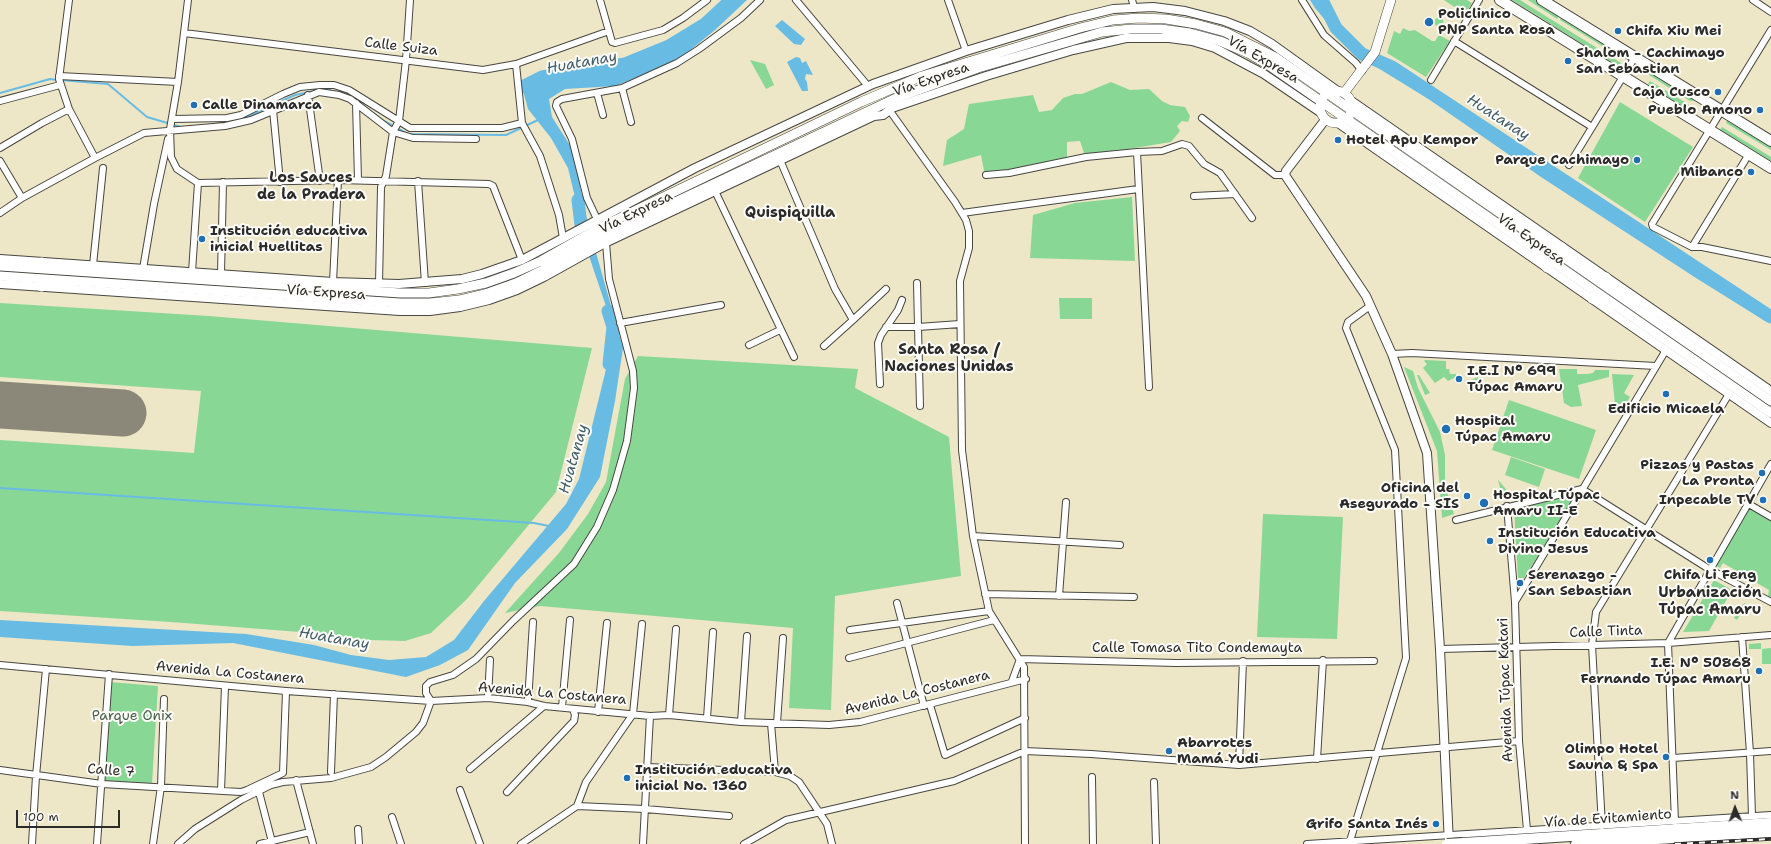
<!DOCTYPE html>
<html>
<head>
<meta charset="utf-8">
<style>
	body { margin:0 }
	#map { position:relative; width:1771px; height:844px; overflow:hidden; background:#ede6c7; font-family:"Shantell Sans",sans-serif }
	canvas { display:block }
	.north { position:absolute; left:1715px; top:788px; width:40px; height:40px; -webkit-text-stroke:3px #fdfcf7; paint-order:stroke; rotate:358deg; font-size:11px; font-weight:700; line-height:16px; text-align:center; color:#2b2b2b }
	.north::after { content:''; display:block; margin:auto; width:14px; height:18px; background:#2b2b2b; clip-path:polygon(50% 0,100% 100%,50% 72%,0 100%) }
	.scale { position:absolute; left:16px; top:810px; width:104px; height:18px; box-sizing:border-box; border:2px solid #2b2b2b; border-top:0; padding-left:5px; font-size:12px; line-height:14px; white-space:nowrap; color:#2b2b2b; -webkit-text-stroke:3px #fdfcf7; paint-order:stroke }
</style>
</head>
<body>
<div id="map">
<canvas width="1771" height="844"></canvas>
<div class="north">N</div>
<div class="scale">100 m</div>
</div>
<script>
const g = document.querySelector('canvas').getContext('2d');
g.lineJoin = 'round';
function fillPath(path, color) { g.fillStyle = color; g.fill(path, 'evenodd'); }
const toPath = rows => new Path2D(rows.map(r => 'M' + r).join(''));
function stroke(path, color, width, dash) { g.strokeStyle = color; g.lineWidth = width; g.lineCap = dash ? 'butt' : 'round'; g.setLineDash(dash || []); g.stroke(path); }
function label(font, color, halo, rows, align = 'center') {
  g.font = font + ' "Shantell Sans",sans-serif'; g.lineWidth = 4; g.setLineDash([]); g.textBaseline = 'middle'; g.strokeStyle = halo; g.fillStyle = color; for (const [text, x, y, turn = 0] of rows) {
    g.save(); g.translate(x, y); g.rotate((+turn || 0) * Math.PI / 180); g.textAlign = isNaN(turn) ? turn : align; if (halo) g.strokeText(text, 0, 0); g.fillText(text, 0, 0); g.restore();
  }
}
fillPath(toPath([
	[1444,0,1467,0,1472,3,1465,14],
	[1512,0,1520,0,1621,63,1618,66],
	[1528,0,1537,0,1560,14,1557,19],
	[1562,16,1623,54,1620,57,1560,20],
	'1434.5 22a4.5 4.5 0 1 1 9 0a4.5 4.5 0 1 1-9 0Z',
	[1403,28,1409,31,1415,30,1432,41,1435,41,1439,35,1450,41,1426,77,1387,53,1394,31,1400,34],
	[750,60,765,64,774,85,766,89],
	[1649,70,1699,100,1690,101,1649,75],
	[1650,81,1688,104,1692,113,1648,84],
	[1111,82,1130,90,1149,89,1162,101,1170,105,1185,107,1190,116,1188,122,1182,121,1177,126,1180,131,1171,142,1085,156,1080,141,1067,142,1067,161,985,176,981,155,943,166,947,140,964,129,969,104,1033,95,1039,112,1052,110,1063,98,1075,94,1082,94],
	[1620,102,1693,147,1645,222,1578,178],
	[1728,119,1771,146,1771,150,1726,123],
	[1722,127,1771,157,1771,161,1720,130],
	[1132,197,1135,261,1030,258,1033,215,1075,203],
	[1059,298,1092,298,1092,319,1060,319],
	[0,303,209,316,592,348,556,492,467,599,431,633,405,641,369,640,300,632,171,622,0,611,0,440,194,453,201,391,0,377],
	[638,356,858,369,855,388,949,437,961,576,835,596,831,710,789,708,793,628,540,606,505,613,559,553,588,514,606,482,625,379],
	[1425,360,1446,361,1446,369,1449,369,1450,374,1456,374,1456,377,1448,381,1444,377,1435,383,1423,368,1427,364,1424,361],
	[1404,367,1413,371,1418,388,1440,432,1445,455,1445,485,1454,514,1442,518,1437,451],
	[1559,369,1577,369,1577,374,1587,374,1593,373,1595,370,1609,370,1609,377,1578,385,1582,406,1571,407,1564,403],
	[1612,374,1634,375,1624,393,1630,397,1623,409,1618,405,1615,405],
	[1417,375,1419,375,1430,393,1425,395],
	[1478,377,1478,385,1472,390,1467,382],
	[1509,400,1596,430,1579,479,1492,450],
	[1511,457,1545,469,1539,487,1505,475],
	[1498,480,1499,481,1510,494,1502,495],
	[1579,492,1524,578,1518,578,1514,507],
	[1750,505,1771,518,1771,598,1768,596,1769,590,1723,563,1720,568,1714,564],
	[1263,514,1343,517,1337,639,1257,637],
	[1714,580,1732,590,1709,631,1683,632],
	[1744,603,1746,604,1737,620,1734,618],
	[1761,643,1761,649,1749,649,1749,644],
	[1771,648,1771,664,1762,664,1762,649],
	[110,682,158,686,152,784,104,781]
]), '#89d795');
fillPath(toPath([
	[731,0,747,0,715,30,677,61,615,86,565,89,549,99,552,117,573,150,587,221,623,348,615,401,600,477,567,529,515,583,468,650,440,665,406,677,233,643,132,646,0,637,0,620,246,634,314,645,351,655,389,660,426,657,454,640,484,601,566,504,579,479,611,349,613,327,589,256,568,168,551,138,528,109,522,87,542,77,626,64,669,46,705,24],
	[1310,0,1323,0,1336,28,1362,54,1392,67,1771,317,1771,323,1765,321,1696,278,1541,177,1430,100,1352,52,1315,8],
	[782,20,805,39,801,45,794,44,775,26],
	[796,57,800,58,802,63,806,61,813,75,806,74,805,79,807,82,808,91,802,91,787,62]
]), '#68bce4');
stroke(toPath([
	[61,80,108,84,147,117,181,127],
	[320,90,327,89,335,92],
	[0,93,50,79,57,80],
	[353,98,384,121,408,134,506,135,538,120],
	[242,119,295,95,314,91],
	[0,488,534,523,549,526]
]), '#68bce4', 2);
stroke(toPath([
	[1322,0,1336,28,1362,54,1392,67,1771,317],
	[522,87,542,77,625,64,669,46,705,24,731,0],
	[578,200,583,242],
	[608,311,613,327,609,364]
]), '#68bce4', 13);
stroke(toPath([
	[0,405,123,413]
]), '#8c8879', 47);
const minor = toPath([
	[69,0,59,79,69,109,95,158],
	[188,0,178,82,170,129,171,157,177,169,198,183,338,180,489,184,493,186,522,260],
	[600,0,612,42,615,43,663,30,683,18,707,0],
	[796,0,868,86],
	[948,0,966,51],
	[1132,0,1134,7],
	[1302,0,1324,35,1356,63,1362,71],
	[1753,0,1771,12],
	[1771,30,1652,224,1653,227,1692,247,1702,247,1771,261],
	[184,33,483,70,516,64,609,31],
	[1454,41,1592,127],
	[516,64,522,123,540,156,559,215,563,238],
	[59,76,178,82],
	[1431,80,1479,0],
	[622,88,677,63,699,49,741,18,760,0],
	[597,93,603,115],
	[308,95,320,181],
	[0,101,60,85],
	[356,103,358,180],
	[273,110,280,182],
	[890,111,955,202,966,220,969,231,969,248,960,281,962,450,973,536,989,611,1024,667,1025,844],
	[1202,118,1275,175,1285,175],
	[172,119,227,118,241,115,283,94,300,87,320,85,334,85,349,90,410,128,502,128,522,123],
	[0,148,42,123,69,109],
	[780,160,835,289,853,320,886,289],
	[0,161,22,198],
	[1569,165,1635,57],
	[986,175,1009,173,1086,157,1137,152],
	[418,181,425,283],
	[715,191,794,357],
	[1194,196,1235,194],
	[0,213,22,198,95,158,144,133,225,126,251,120,319,92,339,95,350,99,393,132,413,138,476,139],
	[962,213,1138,189],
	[597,219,587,198,572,139,556,106,557,102,562,99,622,88,631,122],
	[1692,247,1749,154],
	[93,265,103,168],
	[143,269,154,204,168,139],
	[192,272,198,183],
	[221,274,223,182],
	[333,282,338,180],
	[379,284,381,187,386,176,393,132,399,121,406,60,410,0],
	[620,323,721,305],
	[886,327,918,327,917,283],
	[749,345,780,330],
	[824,346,853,320],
	[1392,354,1412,353,1656,366],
	[880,384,878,343,881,335,898,310,902,300],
	[1149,387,1137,152,1162,151,1182,144,1189,146,1204,164,1220,173,1252,218],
	[920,406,918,327,960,324],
	[1747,503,1771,517],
	[1507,506,1515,602],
	[1456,520,1582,489,1709,569,1771,602],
	[973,536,1120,545],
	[985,594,1134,597],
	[1059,596,1066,502],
	[897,603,924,706],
	[850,630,989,611],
	[1742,637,1750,753,1752,816],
	[1440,649,1668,643,1771,635],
	[849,658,994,620],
	[0,665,286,691,431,701,488,698,528,702,544,706,650,716,669,715,741,722,829,725,860,722,1026,679],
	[1012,681,1020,659,1176,663,1374,661],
	[488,698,490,660],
	[528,702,533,622],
	[930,705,945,755,1025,718],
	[562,707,570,620],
	[598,712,607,623],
	[669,715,676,629],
	[707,718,713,632],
	[741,722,747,636],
	[771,723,775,772,790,776,799,782,827,824,832,844],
	[777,723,783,638],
	[1673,758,1771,751],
	[1317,759,1323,660],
	[1239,765,1243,661],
	[647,767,775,772],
	[470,769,544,706],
	[0,770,102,784,241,792,247,790,283,773,286,691],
	[331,772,334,694],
	[1092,777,1093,844],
	[296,780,313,844],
	[1154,782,1156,844],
	[460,790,480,844],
	[221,791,225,686],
	[259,792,272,842],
	[507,792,574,721,575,715,573,709],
	[577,806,645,809,729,816],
	[392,817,401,844],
	[1675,822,1668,643,1771,464],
	[1602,826,1592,645,1596,612,1729,394],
	[358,829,359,844],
	[1527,830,1519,741,1515,602,1666,350],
	[1350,841,1406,658,1395,450,1346,328,1348,322,1370,306],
	[32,844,36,776,46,669],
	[97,844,109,674],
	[153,844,161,786,164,699],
	[178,844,195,829,241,800,271,785,283,782,331,778,371,767,386,757,416,732,423,723,431,701,426,693,426,686,430,682,453,675,476,659,513,621,574,564,597,527,613,490,627,441,634,388,633,371,609,279,606,243],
	[260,844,310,832],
	[521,844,577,806,586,782,633,714,642,624],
	[643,844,650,716],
	[744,844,786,820,954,781,1025,751,1091,754,1239,765,1519,741],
	[1307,844,1771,815]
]);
const secondary = toPath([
	[1350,100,1771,391],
	[1325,120,1286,171,1285,175,1366,296,1392,354,1427,453,1440,649,1449,844],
	[1338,123,1771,423],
	[0,259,333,282,399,284,462,279,482,274,522,260,695,168,873,84,966,51,1068,20,1113,9,1153,7,1185,11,1224,21,1250,31,1272,44,1339,92],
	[0,284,400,311,430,311,460,307,489,300,517,290,544,277,605,243,874,116,883,115,892,108,986,76,1073,50,1126,38,1169,38,1192,41,1215,48,1264,74,1320,112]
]);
const primary = toPath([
	'1320 107a16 16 0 1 1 32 0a16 16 0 1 1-32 0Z',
	[1344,93,1375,52,1391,0],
	[1545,241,1562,247],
	[1536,255,1547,268],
	[42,262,58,267],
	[0,266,400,293,429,293,458,289,486,283,514,273,541,261,601,227,861,102,922,76,1080,28,1113,20,1139,18,1166,19,1196,24,1225,32,1275,57,1771,401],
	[0,276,400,303,430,303,459,300,488,293,516,283,543,270,605,235,894,99,978,68,1102,32,1131,29,1161,29,1190,33,1220,41,1248,53,1270,66,1771,413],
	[1606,277,1616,290],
	[41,287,59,283],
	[1592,299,1610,305]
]);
const trunk = toPath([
	[1500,0,1771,168],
	[1542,0,1771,141],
	[1463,843,1771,823],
	[1576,844,1771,832]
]);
stroke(minor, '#484742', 8);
stroke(secondary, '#484742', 10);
stroke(primary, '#484742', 10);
stroke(trunk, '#484742', 12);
stroke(minor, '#fff', 6);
stroke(secondary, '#fff', 8);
stroke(primary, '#fff', 9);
stroke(trunk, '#fff', 10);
const rail = toPath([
	[1675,844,1771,839]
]);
stroke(rail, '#2b2b2b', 3.5);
stroke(rail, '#fdfcf7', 2, [6]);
const trunkBridge = toPath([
	[1447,844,1463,843]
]);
stroke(trunkBridge, '#484742', 12, []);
stroke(trunkBridge, '#fff', 10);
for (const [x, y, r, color] of [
	[1429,22,5,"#1f6fb2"],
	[1618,31,4,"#1f6fb2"],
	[1568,61,4,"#1f6fb2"],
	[1718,92,4,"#1f6fb2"],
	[194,105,4,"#1f6fb2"],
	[1760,110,4,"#1f6fb2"],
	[1338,140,4,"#1f6fb2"],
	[1637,160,4,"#1f6fb2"],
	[1751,172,4,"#1f6fb2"],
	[202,239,4,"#1f6fb2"],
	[1459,379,4,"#1f6fb2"],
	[1666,394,4,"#1f6fb2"],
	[1446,429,5,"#1f6fb2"],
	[1762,473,4,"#1f6fb2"],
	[1467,496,4,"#1f6fb2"],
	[1763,500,4,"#1f6fb2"],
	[1484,503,5,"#1f6fb2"],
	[1490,541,4,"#1f6fb2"],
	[1710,560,4,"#1f6fb2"],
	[1520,583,4,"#1f6fb2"],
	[1759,671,4,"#1f6fb2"],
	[1169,751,4,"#1f6fb2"],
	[1666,757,4,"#1f6fb2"],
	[627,778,4,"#1f6fb2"],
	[1436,824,4,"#1f6fb2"]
]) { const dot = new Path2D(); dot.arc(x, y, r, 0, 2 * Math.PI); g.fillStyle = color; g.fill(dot); stroke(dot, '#fdfcf7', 1.5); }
label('bold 14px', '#2b2b2b', '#fdfcf7', [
	["Policlinico",1438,14],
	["PNP Santa Rosa",1438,30],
	["Chifa Xiu Mei",1626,31],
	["Shalom - Cachimayo",1576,53],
	["San Sebastian",1576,69],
	["Caja Cusco",1710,92,"right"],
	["Calle Dinamarca",202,105],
	["Pueblo Amono",1752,110,"right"],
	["Hotel Apu Kempor",1346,140],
	["Parque Cachimayo",1629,160,"right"],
	["Mibanco",1743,172,"right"],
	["Institución educativa",210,231],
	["inicial Huellitas",210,247],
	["I.E.I Nº 699",1467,371],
	["Túpac Amaru",1467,387],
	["Edificio Micaela",1666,409,"center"],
	["Hospital",1455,421],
	["Túpac Amaru",1455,437],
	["Pizzas y Pastas",1754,465,"right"],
	["La Pronta",1754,481,"right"],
	["Oficina del",1459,488,"right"],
	["Asegurado - SIS",1459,504,"right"],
	["Hospital Túpac",1493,495],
	["Amaru II-E",1493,511],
	["Inpecable TV",1755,500,"right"],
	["Institución Educativa",1498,533],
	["Divino Jesus",1498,549],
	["Serenazgo -",1528,575],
	["San Sebastian",1528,591],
	["Chifa Li Feng",1710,575,"center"],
	["I.E. Nº 50868",1751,663,"right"],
	["Fernando Túpac Amaru",1751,679,"right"],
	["Abarrotes",1177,743],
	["Mamá Yudi",1177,759],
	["Olimpo Hotel",1658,749,"right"],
	["Sauna & Spa",1658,765,"right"],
	["Institución educativa",635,770],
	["inicial No. 1360",635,786],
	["Grifo Santa Inés",1428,824,"right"]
], 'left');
label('14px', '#2b2b2b', '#fdfcf7', [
	["Calle Suiza",401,47,7],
	["Vía Expresa",1263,60,30],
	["Vía Expresa",931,80,-19],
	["Vía Expresa",636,213,-26],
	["Vía Expresa",1531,240,35],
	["Vía Expresa",326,293,4],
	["Calle Tinta",1606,632,-2],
	["Calle Tomasa Tito Condemayta",1197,648],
	["Avenida La Costanera",230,673,5],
	["Avenida Túpac Katari",1506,690,-92],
	["Avenida La Costanera",917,693,-14],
	["Avenida La Costanera",552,694,5],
	["Calle 7",111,771,4],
	["Vía de Evitamiento",1608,819,-4]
]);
label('14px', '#475f4b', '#fdfcf7', [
	["Parque Onix",132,716]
]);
label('italic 15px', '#405e6c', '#fdfcf7', [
	["Huatanay",582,63,-10],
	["Huatanay",1498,118,33],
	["Huatanay",574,459,-74],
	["Huatanay",334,639,10]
]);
label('bold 15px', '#2b2b2b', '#fdfcf7', [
	["Los Sauces",311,178],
	["de la Pradera",311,195],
	["Quispiquilla",790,213],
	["Santa Rosa /",949,350],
	["Naciones Unidas",949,367],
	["Urbanización",1710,593],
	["Túpac Amaru",1710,610]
]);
</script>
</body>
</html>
